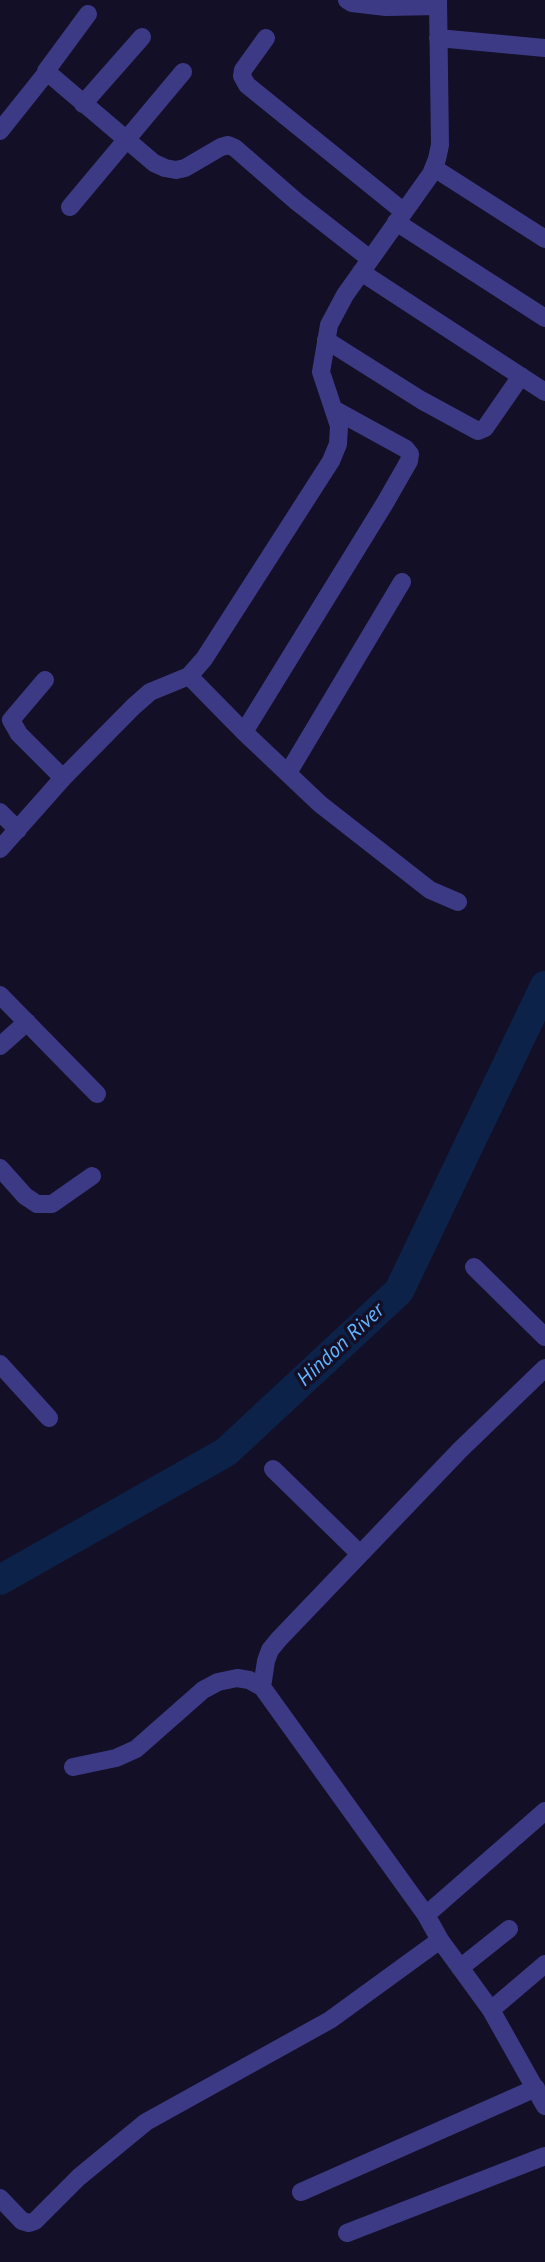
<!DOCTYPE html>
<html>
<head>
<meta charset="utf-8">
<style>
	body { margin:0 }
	canvas { display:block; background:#130f26 }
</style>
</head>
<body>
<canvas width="545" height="2262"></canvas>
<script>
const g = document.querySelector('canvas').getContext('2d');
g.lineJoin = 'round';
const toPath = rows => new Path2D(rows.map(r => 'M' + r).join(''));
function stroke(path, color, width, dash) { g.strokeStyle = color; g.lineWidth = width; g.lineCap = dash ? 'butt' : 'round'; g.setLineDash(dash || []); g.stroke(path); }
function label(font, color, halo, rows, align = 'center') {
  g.font = font + ' "PT Sans",sans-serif'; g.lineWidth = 7; g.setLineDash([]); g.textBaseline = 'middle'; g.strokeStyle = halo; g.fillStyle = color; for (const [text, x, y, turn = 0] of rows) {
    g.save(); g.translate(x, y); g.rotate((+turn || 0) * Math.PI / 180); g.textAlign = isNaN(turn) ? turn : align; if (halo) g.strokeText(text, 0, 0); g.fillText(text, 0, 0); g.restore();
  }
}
stroke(toPath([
	[0,1580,226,1452,399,1291,545,986]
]), '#0c2248', 30);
stroke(toPath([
	[347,0,352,3,386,7,438,6],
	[266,38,243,70,242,76,247,85,404,212],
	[438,38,545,48],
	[46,71,88,14],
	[83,104,142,37],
	[0,131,47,72,154,163,165,168,176,170,185,168,221,147,228,145,235,148,297,202,370,259],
	[434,168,545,239],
	[70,207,183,72],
	[396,222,545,318],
	[361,272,545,392],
	[326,340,421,400,478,431,485,428,521,376],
	[189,676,244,732,320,804,430,890,458,902],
	[45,680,11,720,19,734,63,778],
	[244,732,385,503,409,461,410,454,406,449,335,410],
	[288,773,402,582],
	[0,812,18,830],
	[0,849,63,778,133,707,150,692,189,676,204,659,331,461,338,444,339,426,321,372,329,325,345,295,431,174,437,159,440,145,438,0],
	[0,995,97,1094],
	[0,1046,27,1022],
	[0,1168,25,1196,37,1204,52,1204,92,1176],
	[474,1267,545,1337],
	[0,1364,49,1418],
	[273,1469,360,1554],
	[262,1687,266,1661,270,1650,279,1639,460,1450,545,1368],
	[73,1767,116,1758,136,1749,203,1690,218,1682,237,1678,249,1680,262,1687,426,1915,440,1940,491,2010,545,2106],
	[426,1915,545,1811],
	[460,1968,509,1929],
	[491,2010,545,1964],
	[301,2192,536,2088],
	[0,2198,22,2221,29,2223,35,2221,79,2177,146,2122,330,2020,440,1940],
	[347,2233,545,2156]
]), '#3d3a85', 18);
label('italic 21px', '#62b6ff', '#130f26', [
	["Hindon River",341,1345,-43]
]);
</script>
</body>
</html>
